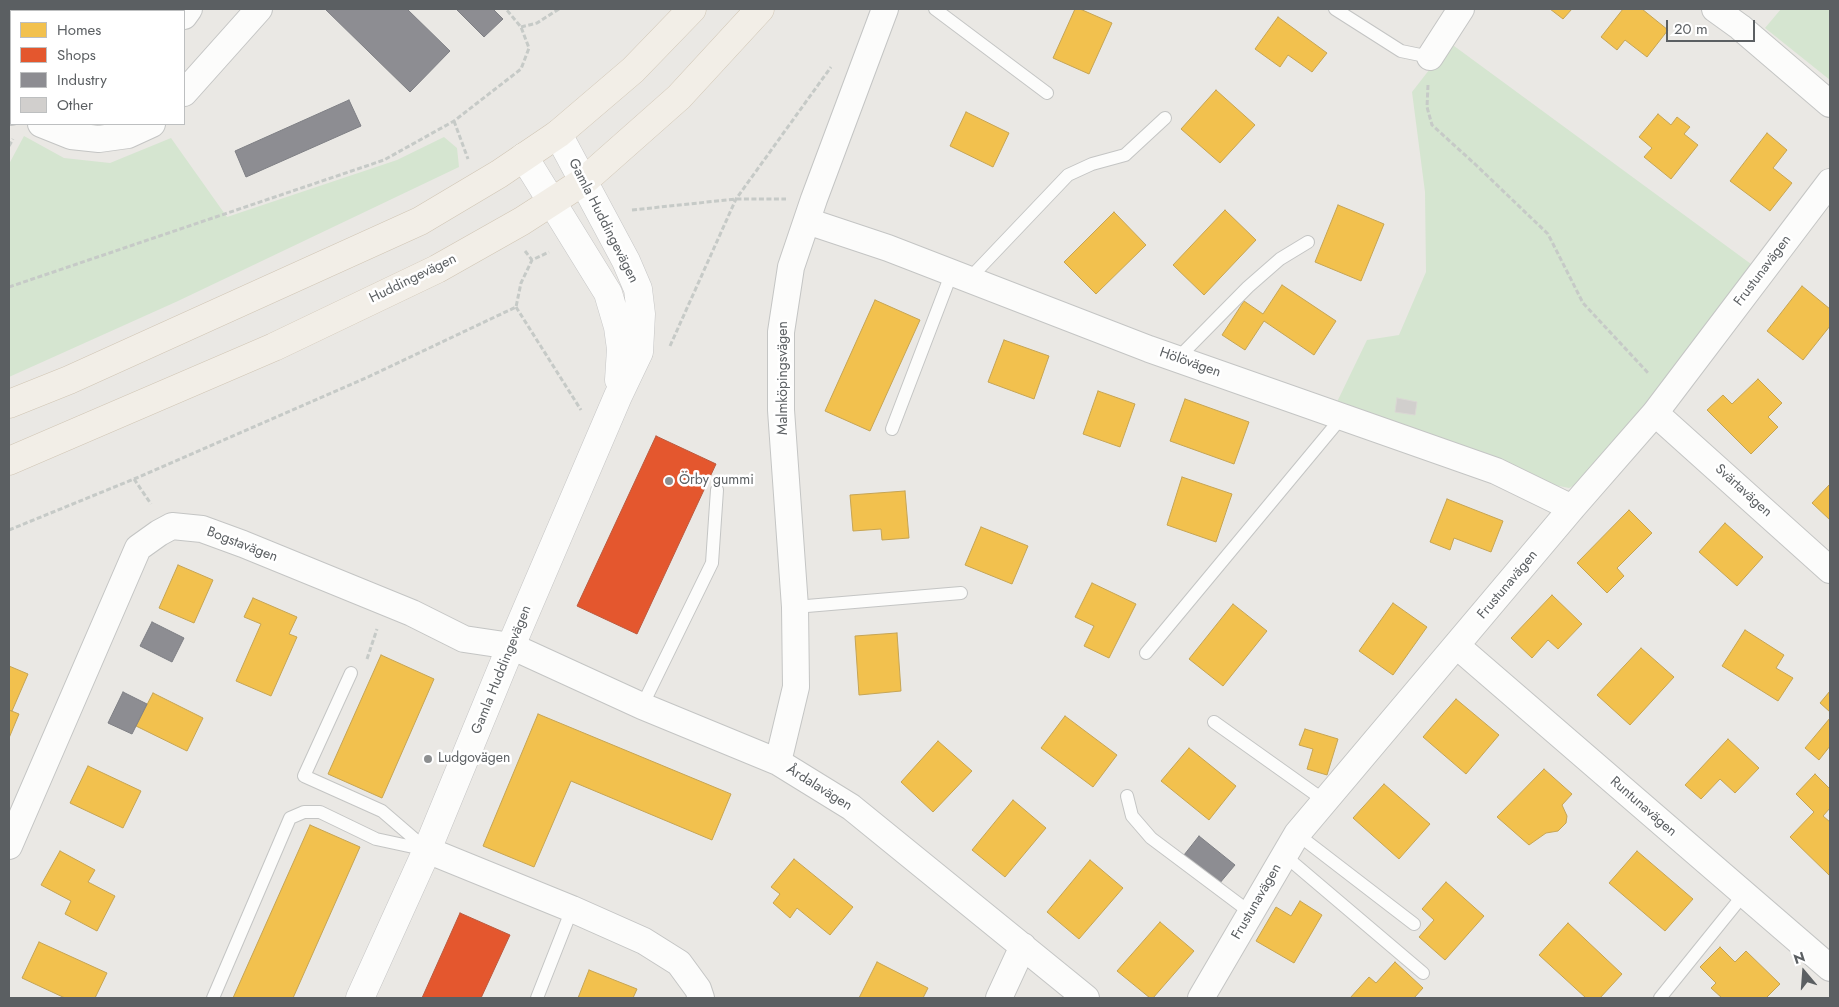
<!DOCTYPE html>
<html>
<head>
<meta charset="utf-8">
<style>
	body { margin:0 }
	#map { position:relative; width:1839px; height:1007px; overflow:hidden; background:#eae8e4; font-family:Jost,sans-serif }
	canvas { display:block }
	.frame { position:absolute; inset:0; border:10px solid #5b5f62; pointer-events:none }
	.legend { position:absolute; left:10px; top:10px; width:175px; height:115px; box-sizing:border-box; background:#fff; border:1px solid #bdbfc0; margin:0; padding:6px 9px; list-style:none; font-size:15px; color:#5b5f62 }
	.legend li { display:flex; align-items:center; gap:10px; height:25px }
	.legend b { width:25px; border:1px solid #bdbfc0 }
	.north { position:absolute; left:1779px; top:947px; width:50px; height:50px; -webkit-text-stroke:4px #fff; paint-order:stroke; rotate:342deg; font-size:14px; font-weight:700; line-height:20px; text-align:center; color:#5b5f62 }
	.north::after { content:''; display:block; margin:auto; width:18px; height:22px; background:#5b5f62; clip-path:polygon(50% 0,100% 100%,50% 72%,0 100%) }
	.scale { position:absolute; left:1666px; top:20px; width:89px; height:22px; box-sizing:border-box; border:2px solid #5b5f62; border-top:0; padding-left:6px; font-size:15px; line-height:18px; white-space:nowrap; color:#5b5f62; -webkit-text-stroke:4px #fff; paint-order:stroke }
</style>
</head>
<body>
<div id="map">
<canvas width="1839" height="1007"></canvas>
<div class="frame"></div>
<ul class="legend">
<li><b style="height:14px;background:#f2c14e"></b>Homes</li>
<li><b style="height:14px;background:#e4572e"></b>Shops</li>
<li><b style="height:14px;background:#8d8d92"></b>Industry</li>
<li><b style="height:14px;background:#d1cfcd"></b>Other</li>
</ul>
<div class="north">N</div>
<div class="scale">20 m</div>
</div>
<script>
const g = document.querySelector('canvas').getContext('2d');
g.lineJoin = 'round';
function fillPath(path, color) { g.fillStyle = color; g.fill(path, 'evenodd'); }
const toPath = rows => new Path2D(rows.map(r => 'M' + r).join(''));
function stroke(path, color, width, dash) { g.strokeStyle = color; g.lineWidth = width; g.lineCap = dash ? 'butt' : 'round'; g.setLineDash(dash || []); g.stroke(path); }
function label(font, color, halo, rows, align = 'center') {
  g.font = font + ' Jost,sans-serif'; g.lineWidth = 5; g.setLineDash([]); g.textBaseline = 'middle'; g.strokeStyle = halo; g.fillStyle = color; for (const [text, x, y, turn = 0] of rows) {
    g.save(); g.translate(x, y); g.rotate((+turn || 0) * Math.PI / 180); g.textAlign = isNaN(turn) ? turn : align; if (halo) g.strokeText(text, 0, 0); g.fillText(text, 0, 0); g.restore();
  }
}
fillPath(toPath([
	[1781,9,1830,9,1830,80,1765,28],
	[1450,43,1751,264,1670,390,1587,479,1569,488,1534,481,1336,404,1367,340,1399,335,1426,272,1425,192,1412,92],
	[24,136,64,158,110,163,171,138,227,217,397,160,444,137,457,148,459,167,178,301,9,377,9,164]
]), '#d5e5d0');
const homes = toPath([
	[9,9,65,9,69,11,11,11,11,42,9,41,9,9],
	[1075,9,1080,9,1112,23,1089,74,1053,58,1075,9],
	[1550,9,1572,9,1563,19,1550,9],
	[1623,9,1642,9,1668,30,1647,57,1625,40,1617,50,1601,37,1623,9],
	[1278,17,1327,53,1312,72,1288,55,1280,67,1255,49,1278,17],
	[1216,90,1255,125,1220,163,1181,129,1216,90],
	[966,112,1009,133,993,167,950,146,966,112],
	[1658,114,1671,125,1677,117,1690,127,1684,134,1698,145,1671,179,1644,157,1652,148,1639,137,1658,114],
	[1767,133,1787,150,1773,168,1792,183,1770,211,1730,181,1767,133],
	[1338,205,1384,224,1361,281,1315,262,1338,205],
	[1225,210,1256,240,1204,295,1173,265,1225,210],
	[1114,212,1146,245,1096,294,1064,262,1114,212],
	[1282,285,1336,321,1314,355,1264,321,1245,350,1222,335,1244,301,1263,314,1282,285],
	[1802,286,1830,309,1830,326,1803,360,1767,331,1802,286],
	[875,300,920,320,870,431,825,411,875,300],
	[1004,340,1049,356,1034,399,988,382,1004,340],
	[1758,379,1782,403,1768,417,1778,427,1751,454,1707,410,1723,395,1732,404,1758,379],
	[1098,391,1135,404,1120,447,1083,434,1098,391],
	[1185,399,1249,422,1234,464,1170,441,1185,399],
	[1182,477,1232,494,1216,542,1167,525,1182,477],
	[1830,484,1830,520,1812,503,1830,484],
	[905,491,909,538,882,540,881,529,853,531,850,495,905,491],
	[1447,499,1503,521,1491,552,1454,538,1450,550,1430,542,1447,499],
	[1629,510,1652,533,1617,568,1624,576,1607,593,1577,563,1629,510],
	[1725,523,1763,557,1737,586,1699,552,1725,523],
	[981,527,1028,546,1012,584,965,565,981,527],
	[178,565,213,580,194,623,159,608,178,565],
	[1092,583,1136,604,1109,658,1084,646,1094,626,1075,617,1092,583],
	[1552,595,1582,624,1558,649,1548,640,1532,658,1511,638,1552,595],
	[253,598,297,617,289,634,297,637,271,696,236,681,261,624,244,617,253,598],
	[1393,603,1427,627,1393,675,1359,651,1393,603],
	[1233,604,1267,631,1223,686,1189,659,1233,604],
	[1745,630,1784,655,1776,668,1793,678,1778,701,1722,666,1745,630],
	[897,633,901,691,859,695,855,636,897,633],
	[1641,648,1674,677,1630,725,1597,695,1641,648],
	[381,655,434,679,382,798,328,774,381,655],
	[9,666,28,674,12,711,9,710,9,666],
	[1830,691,1830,712,1820,703,1830,691],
	[153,693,203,718,187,751,136,726,153,693],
	[1456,699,1499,735,1466,774,1423,737,1456,699],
	[9,710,19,714,9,738,9,710],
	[538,714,731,794,712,840,571,781,534,867,483,846,538,714],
	[1065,716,1117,755,1093,787,1041,748,1065,716],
	[1830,718,1830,746,1819,760,1805,748,1830,718],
	[1305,729,1338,739,1327,775,1307,769,1313,749,1299,745,1305,729],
	[1728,739,1759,768,1735,793,1720,779,1701,799,1685,785,1728,739],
	[938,741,972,771,933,812,901,782,938,741],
	[1189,748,1236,786,1209,820,1161,781,1189,748],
	[88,766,141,791,123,828,70,803,88,766],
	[1544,769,1572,794,1562,805,1567,816,1566,823,1558,831,1546,833,1529,845,1497,817,1544,769],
	[1815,774,1830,789,1830,808,1823,816,1830,822,1830,876,1790,837,1814,812,1796,794,1815,774],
	[1384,784,1430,824,1399,859,1353,818,1384,784],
	[1013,800,1046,828,1005,877,972,850,1013,800],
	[310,825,360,847,293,998,233,998,310,825],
	[60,851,95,870,88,882,115,896,97,931,65,914,71,901,41,885,60,851],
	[1637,851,1693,899,1665,931,1609,883,1637,851],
	[794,859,853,907,830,935,797,908,790,918,773,903,780,894,771,887,794,859],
	[1090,860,1123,888,1079,939,1047,912,1090,860],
	[1446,882,1484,916,1445,960,1419,937,1434,920,1422,909,1446,882],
	[1300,901,1322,915,1294,963,1256,941,1276,907,1291,916,1300,901],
	[1160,922,1194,951,1153,998,1150,998,1117,971,1160,922],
	[1568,923,1622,974,1600,998,1586,998,1539,955,1568,923],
	[39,942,107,973,95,998,65,998,22,978,39,942],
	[1720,947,1735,962,1746,951,1780,984,1766,998,1722,998,1711,988,1716,983,1700,967,1720,947],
	[877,962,928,988,923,998,859,998,877,962],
	[1395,962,1423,988,1414,998,1350,998,1369,977,1376,983,1395,962],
	[589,970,637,989,633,998,578,998,589,970]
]);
fillPath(homes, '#f2c14e');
stroke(homes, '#c5a454', 1);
const shops = toPath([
	[656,436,716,464,637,634,577,606,656,436],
	[460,913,510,935,481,998,422,998,460,913]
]);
fillPath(shops, '#e4572e');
stroke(shops, '#bb593e', 1);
const industry = toPath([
	[325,9,407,9,450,51,410,92,325,9],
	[456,9,493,9,503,19,484,37,456,9],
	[349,100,361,126,246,177,235,151,349,100],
	[152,622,184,638,172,662,140,646,152,622],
	[123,692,147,704,132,734,108,723,123,692],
	[1199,836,1235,865,1219,884,1184,855,1199,836]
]);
fillPath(industry, '#8d8d92');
stroke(industry, '#7e7f84', 1);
const building = toPath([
	[1397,398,1417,402,1415,415,1395,412,1397,398]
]);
fillPath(building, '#d1cfcd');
stroke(building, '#dad7d4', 1);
const lane = toPath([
	[935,9,1047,93],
	[1335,9,1401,51,1430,57],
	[969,279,1068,175,1092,164,1125,155,1165,118],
	[1177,359,1248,287,1280,259,1308,242],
	[892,429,952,272],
	[795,607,961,593],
	[1146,653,1342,417],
	[351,673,304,776,382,811,425,848],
	[642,706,712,563,717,490],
	[1214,722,1325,801],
	[1127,796,1132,816,1151,838,1251,913],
	[1297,834,1414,924],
	[1284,855,1423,973],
	[213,998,290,818,304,812,320,812,376,839,427,850],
	[537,998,572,909],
	[1660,998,1744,894]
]);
const street = toPath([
	[102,9,107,11],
	[1715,9,1740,27,1830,104],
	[184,16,189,9],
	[1430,57,1461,9],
	[184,93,259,9],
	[9,111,11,112],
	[41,124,71,136,99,139,128,135,152,124],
	[807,221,888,248,1149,349,1496,471,1572,508],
	[1655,413,1830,570],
	[1457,646,1830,968],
	[778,762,796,687,795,607,781,410,781,332,791,267,814,199,885,9],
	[9,846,138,548,159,533,172,526,202,529,243,544,412,613,464,639,511,646,642,706,778,762,851,807,1086,998],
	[427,850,572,909,644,941,679,963,698,989,701,998],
	[999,998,1023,946],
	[1201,998,1297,834,1572,508,1655,413,1830,182]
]);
const secondary = toPath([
	[524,157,608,293,618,327,621,349,619,380],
	[360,998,427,850,511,646,618,396,639,352,641,314,638,289,626,261,558,134]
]);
const primary = toPath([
	[9,404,69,380,420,221,499,174,558,134,633,70,692,9],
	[9,461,274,347,437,269,522,221,584,181,679,97,760,9]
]);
stroke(lane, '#c4c5c4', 14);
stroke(street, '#c4c5c4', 28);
stroke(secondary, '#c5c5c5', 29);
stroke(primary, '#d0c5b4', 29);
stroke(toPath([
	[521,27,537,23,559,9],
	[1428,85,1427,107,1432,125,1476,165,1548,234,1583,303,1649,374],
	[454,121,468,159],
	[9,146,13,139],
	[632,210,736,199,786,199],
	[525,251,532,260],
	[9,287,384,160,454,121,521,69,529,48,521,27,506,9],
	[516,307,581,410],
	[670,346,736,199,831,67],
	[134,479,151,504],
	[9,530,134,479,368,377,516,307,521,283,532,260,549,252],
	[367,659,377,629]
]), '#c6cac7', 3, [5, 2.5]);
stroke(lane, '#fcfcfb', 12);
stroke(street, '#fcfcfb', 26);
stroke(secondary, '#fcfcfb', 28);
stroke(primary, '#f2eee7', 28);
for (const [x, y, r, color] of [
	[669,481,5,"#8d8f90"],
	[428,759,5,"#8d8f90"]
]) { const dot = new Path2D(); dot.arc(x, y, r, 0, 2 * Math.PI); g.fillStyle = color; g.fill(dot); stroke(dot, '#fff', 2); }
label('14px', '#5b5f62', '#fff', [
	["Gamla Huddingevägen",603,221,63],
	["Frustunavägen",1763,271,-53],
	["Huddingevägen",413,279,-26],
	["Hölövägen",1190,363,19],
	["Malmköpingsvägen",784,378,-90],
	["Svärtavägen",1743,491,42],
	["Bogstavägen",242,545,21],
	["Frustunavägen",1508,585,-50],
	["Gamla Huddingevägen",502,670,-68],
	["Årdalavägen",819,788,32],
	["Runtunavägen",1643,807,41],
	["Frustunavägen",1257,902,-60]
]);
label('14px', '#5b5f62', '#fff', [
	["Örby gummi",679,481],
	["Ludgovägen",438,759]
], 'left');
</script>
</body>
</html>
